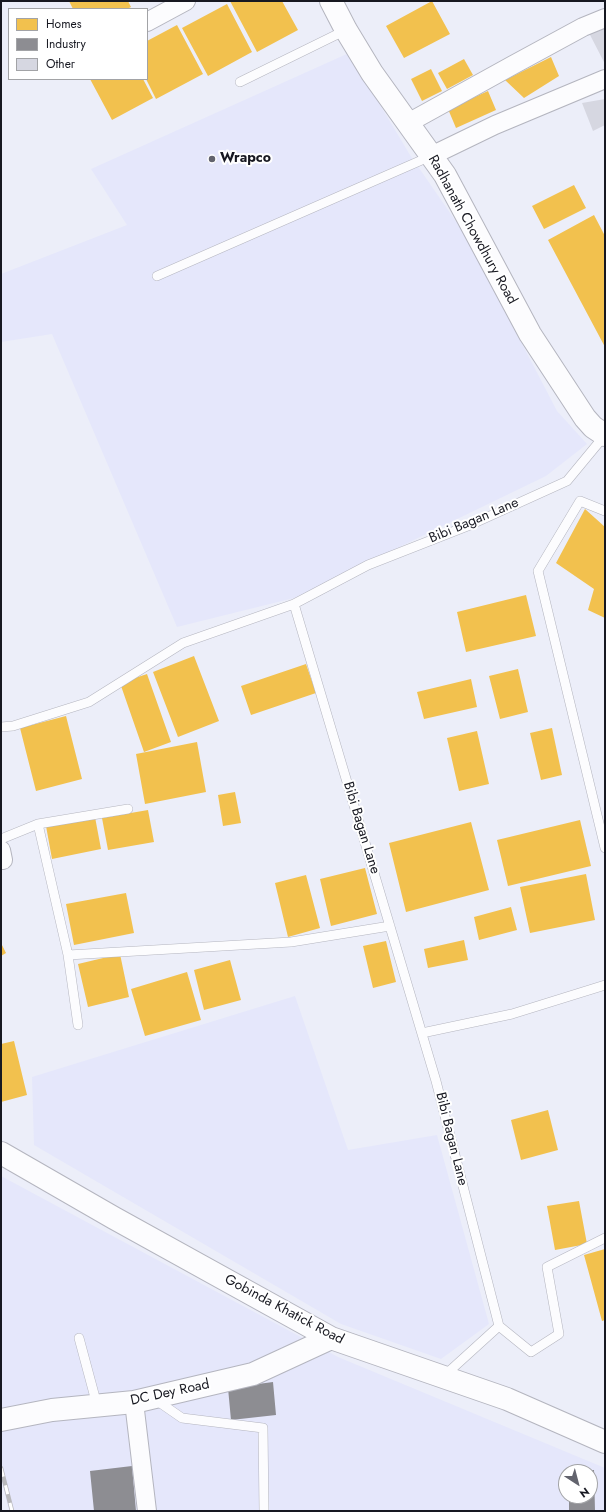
<!DOCTYPE html>
<html>
<head>
<meta charset="utf-8">
<style>
	body { margin:0 }
	#map { position:relative; width:606px; height:1512px; overflow:hidden; background:#eceef9; font-family:Jost,sans-serif }
	canvas { display:block }
	.frame { position:absolute; inset:0; border:2px solid #171821; pointer-events:none }
	.legend { position:absolute; left:8px; top:8px; width:140px; height:72px; box-sizing:border-box; background:#fff; border:1px solid #a2a3a6; margin:0; padding:5px 7px; list-style:none; font-size:12px; color:#171821 }
	.legend li { display:flex; align-items:center; gap:8px; height:20px }
	.legend b { width:20px; border:1px solid #a2a3a6 }
	.north { position:absolute; left:558px; top:1464px; width:40px; height:40px; box-sizing:border-box; background:#fff; border:1px solid #a2a3a6; border-radius:50%; rotate:144deg; font-size:11px; font-weight:700; line-height:16px; text-align:center; color:#171821 }
	.north::after { content:''; display:block; margin:auto; width:14px; height:18px; background:#62636d; clip-path:polygon(50% 0,100% 100%,50% 72%,0 100%) }
</style>
</head>
<body>
<div id="map">
<canvas width="606" height="1512"></canvas>
<div class="frame"></div>
<ul class="legend">
<li><b style="height:11px;background:#f2c14e"></b>Homes</li>
<li><b style="height:11px;background:#8d8d92"></b>Industry</li>
<li><b style="height:11px;background:#d6d7e1"></b>Other</li>
</ul>
<div class="north">N</div>
</div>
<script>
const g = document.querySelector('canvas').getContext('2d');
g.lineJoin = 'round';
function fillPath(path, color) { g.fillStyle = color; g.fill(path, 'evenodd'); }
const toPath = rows => new Path2D(rows.map(r => 'M' + r).join(''));
function stroke(path, color, width, dash) { g.strokeStyle = color; g.lineWidth = width; g.lineCap = dash ? 'butt' : 'round'; g.setLineDash(dash || []); g.stroke(path); }
function label(font, color, halo, rows, align = 'center') {
  g.font = font + ' Jost,sans-serif'; g.lineWidth = 4; g.setLineDash([]); g.textBaseline = 'middle'; g.strokeStyle = halo; g.fillStyle = color; for (const [text, x, y, turn = 0] of rows) {
    g.save(); g.translate(x, y); g.rotate((+turn || 0) * Math.PI / 180); g.textAlign = isNaN(turn) ? turn : align; if (halo) g.strokeText(text, 0, 0); g.fillText(text, 0, 0); g.restore();
  }
}
fillPath(toPath([
	[349,53,410,155,466,236,557,411,587,444,546,476,294,598,177,627,52,334,1,342,1,274,127,225,91,169],
	[295,996,348,1150,437,1135,489,1324,441,1359,341,1324,34,1145,32,1077],
	[1,1176,338,1357,605,1468,605,1511,9,1511,1,1479],
	[566,1472,590,1472,590,1496,566,1496]
]), '#e5e7fb');
fillPath(toPath([
	[69,1,128,1,131,7,127,9,73,9],
	[230,1,282,1,298,30,257,52],
	[432,1,450,34,404,58,386,26],
	[227,4,252,52,208,76,182,28],
	[177,25,203,74,156,99,146,79,147,41],
	[551,57,559,76,524,98,505,80],
	[464,59,473,75,447,89,438,73],
	[431,69,442,91,422,101,411,79],
	[90,79,143,79,153,98,112,120],
	[488,91,496,110,456,128,448,109],
	[574,185,586,208,544,229,532,206],
	[594,215,605,236,605,347,548,240],
	[585,509,605,527,605,618,588,610,594,589,556,563],
	[526,595,536,636,466,652,457,612],
	[194,656,219,721,178,737,153,672],
	[306,664,316,693,251,715,241,686],
	[518,669,528,712,500,719,489,676],
	[147,674,171,742,144,752,120,683],
	[471,679,477,707,424,719,417,692],
	[66,716,82,779,36,791,20,728],
	[552,728,562,775,541,780,530,733],
	[477,731,489,784,459,791,447,738],
	[197,742,206,792,145,804,136,754],
	[235,792,241,823,223,826,218,795],
	[148,810,154,842,108,850,102,818],
	[95,817,101,849,52,859,46,826],
	[580,820,591,866,508,886,497,840],
	[471,822,489,890,406,912,389,843],
	[365,868,377,914,331,926,320,879],
	[586,874,595,920,530,933,520,887],
	[306,875,320,928,288,937,275,883],
	[126,893,134,933,74,945,66,904],
	[511,907,517,930,479,940,474,917],
	[464,940,468,960,428,968,424,949],
	[386,941,396,982,373,988,363,946],
	[1,943,6,953,1,956],
	[120,954,129,997,88,1007,78,964],
	[230,960,241,1000,204,1010,194,970],
	[187,972,201,1020,145,1036,131,989],
	[14,1041,27,1095,1,1102,1,1044],
	[548,1110,558,1150,521,1160,511,1120],
	[579,1201,587,1244,555,1250,547,1206],
	[605,1249,605,1320,602,1321,584,1255]
]), '#f2c14e');
fillPath(toPath([
	[273,1382,276,1415,231,1420,228,1388],
	[132,1466,136,1511,94,1511,90,1471],
	[569,1470,594,1470,595,1511,569,1511,569,1496,590,1496,590,1472,569,1472]
]), '#8d8d92');
fillPath(toPath([
	[605,22,605,64,588,31],
	[605,99,605,125,593,131,582,103]
]), '#d6d7e1');
const lane = toPath([
	[240,82,346,30],
	[157,276,431,156],
	[605,511,580,501,538,571,605,848],
	[294,604,436,1081,499,1326,444,1376],
	[1,727,13,726,89,702,183,643,294,604,368,565,470,525,567,481,605,435],
	[38,824,68,955,78,1025],
	[1,839,38,824,128,809],
	[68,955,291,942,390,926],
	[422,1033,512,1014,605,985],
	[499,1326,531,1352,559,1334,547,1267,605,1238],
	[79,1338,97,1405],
	[156,1400,182,1418,263,1428,264,1511]
]);
const street = toPath([
	[147,22,186,1],
	[408,123,513,65,583,27,605,18],
	[431,156,495,125,605,79],
	[1,850,3,860,1,860],
	[134,1402,147,1511]
]);
const secondary = toPath([
	[331,1,346,30,372,73,445,175,530,334,585,418,593,427,605,435],
	[1,1153,114,1218,331,1338,507,1399,605,1442],
	[1,1420,52,1410,134,1402,253,1374,331,1338]
]);
stroke(lane, '#b4b5bf', 10);
stroke(street, '#b4b5bf', 20);
stroke(secondary, '#b4b5bf', 24);
stroke(lane, '#fcfcfe', 9);
stroke(street, '#fcfcfe', 18);
stroke(secondary, '#fcfcfe', 22);
const rail = toPath([
	[1,1468,12,1511]
]);
stroke(rail, '#b9b9bc', 4.5);
stroke(rail, '#fff', 3, [9]);
for (const [x, y, r, color] of [
	[212,159,4,"#62636d"]
]) { const dot = new Path2D(); dot.arc(x, y, r, 0, 2 * Math.PI); g.fillStyle = color; g.fill(dot); stroke(dot, '#fff', 1.5); }
label('bold 14px', '#171821', '#fff', [
	["Wrapco",220,159]
], 'left');
label('14px', '#171821', '#fff', [
	["Radhanath Chowdhury Road",472,230,61],
	["Bibi Bagan Lane",474,521,-23],
	["Bibi Bagan Lane",361,828,73],
	["Bibi Bagan Lane",451,1139,76],
	["Gobinda Khatick Road",284,1310,28],
	["DC Dey Road",170,1393,-12]
]);
</script>
</body>
</html>
